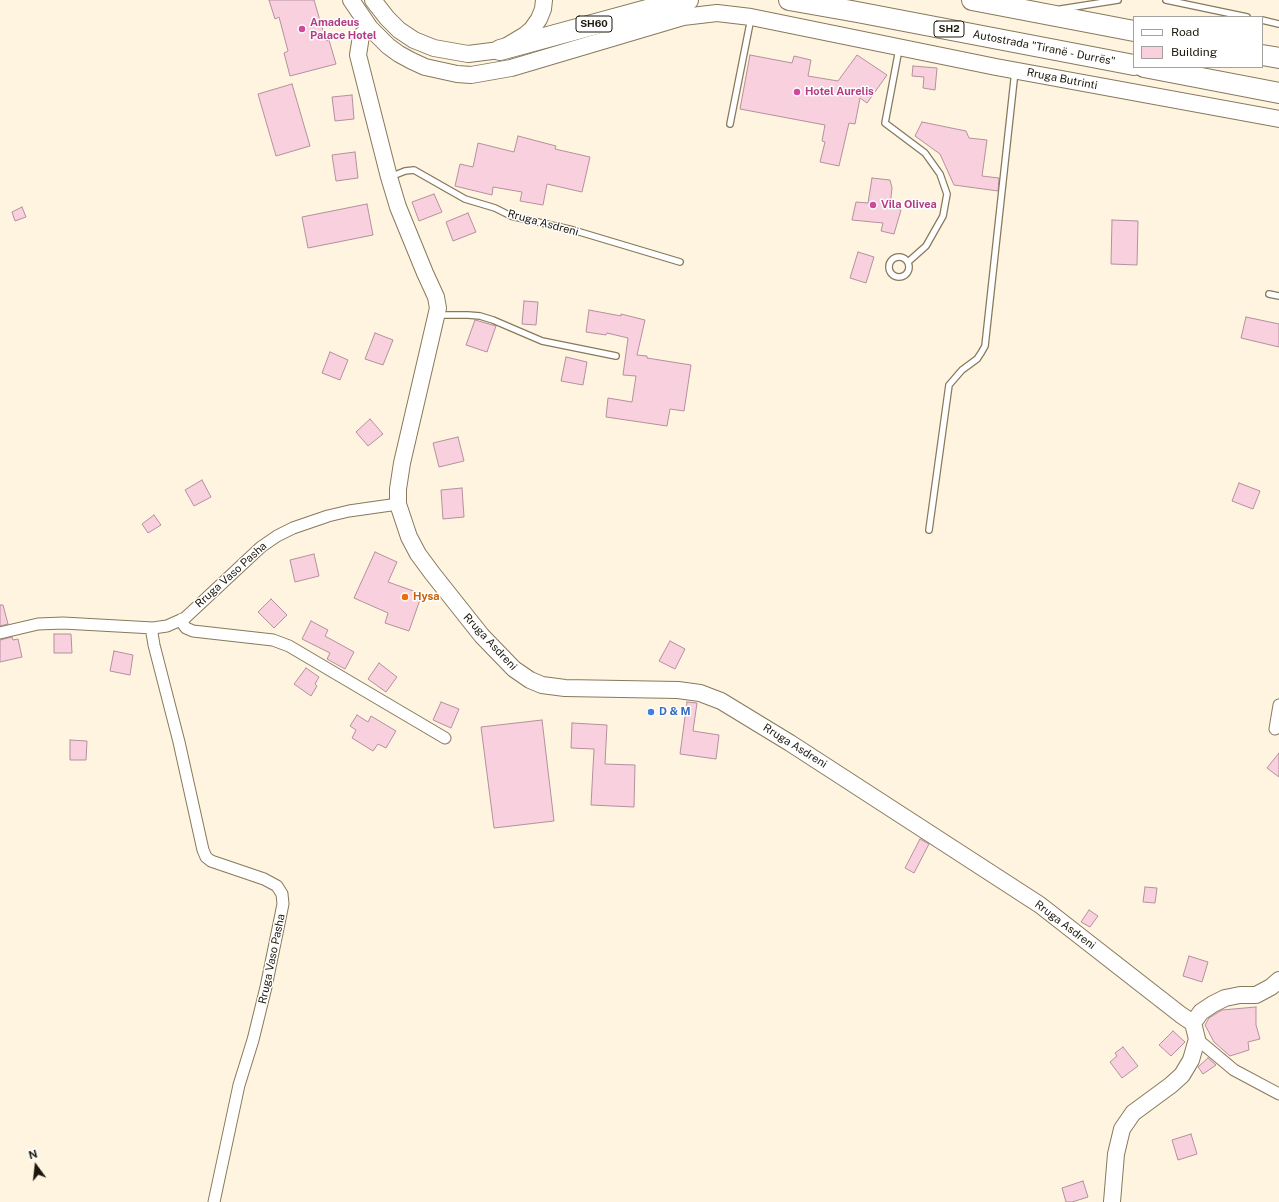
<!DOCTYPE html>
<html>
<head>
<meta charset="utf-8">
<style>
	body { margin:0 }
	#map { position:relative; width:1279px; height:1202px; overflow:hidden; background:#fef4e0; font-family:"Public Sans",sans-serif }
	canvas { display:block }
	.legend { position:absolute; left:1133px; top:16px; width:130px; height:52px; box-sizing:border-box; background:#fff; border:1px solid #a4a29d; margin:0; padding:5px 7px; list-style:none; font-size:12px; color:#1c170b }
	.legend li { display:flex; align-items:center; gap:8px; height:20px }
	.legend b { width:20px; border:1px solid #a4a29d }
	.north { position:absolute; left:16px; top:1146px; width:40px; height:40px; -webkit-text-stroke:3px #fff; paint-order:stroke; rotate:345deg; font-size:11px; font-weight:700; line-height:16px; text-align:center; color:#1c170b }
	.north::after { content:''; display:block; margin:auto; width:14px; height:18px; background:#1c170b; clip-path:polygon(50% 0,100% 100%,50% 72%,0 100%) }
</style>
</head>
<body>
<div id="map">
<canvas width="1279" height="1202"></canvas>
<ul class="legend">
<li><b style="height:5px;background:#fff"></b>Road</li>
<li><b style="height:11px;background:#f9d0de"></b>Building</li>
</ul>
<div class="north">N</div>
</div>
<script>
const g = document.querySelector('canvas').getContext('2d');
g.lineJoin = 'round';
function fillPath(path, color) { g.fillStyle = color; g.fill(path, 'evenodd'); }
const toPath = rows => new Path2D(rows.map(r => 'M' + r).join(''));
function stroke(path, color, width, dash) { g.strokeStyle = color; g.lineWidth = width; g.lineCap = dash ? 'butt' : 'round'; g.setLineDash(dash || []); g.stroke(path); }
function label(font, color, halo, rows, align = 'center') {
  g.font = font + ' "Public Sans",sans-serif'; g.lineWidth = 3; g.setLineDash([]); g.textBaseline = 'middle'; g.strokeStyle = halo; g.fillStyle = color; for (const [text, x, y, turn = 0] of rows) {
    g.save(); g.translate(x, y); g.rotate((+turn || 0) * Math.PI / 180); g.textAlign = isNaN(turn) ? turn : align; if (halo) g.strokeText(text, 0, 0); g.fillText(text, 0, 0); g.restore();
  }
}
const building = toPath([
	[269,0,314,0,326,41,329,40,336,64,290,76,284,53,288,51,279,17,275,19,269,0],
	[750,55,792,63,794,56,811,60,808,76,838,81,857,55,887,75,867,103,860,98,855,124,849,123,839,166,820,162,825,142,822,141,825,125,740,109,750,55],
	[913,66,937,68,935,90,923,88,924,77,912,76,913,66],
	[292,84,310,146,276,156,258,94,292,84],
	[352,95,354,119,335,121,332,97,352,95],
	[922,122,966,131,969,138,987,140,982,176,999,178,998,191,954,185,940,154,915,136,922,122],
	[518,136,556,146,555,149,590,157,582,192,547,184,543,205,520,201,522,192,493,187,492,195,455,186,460,164,473,167,478,143,514,152,518,136],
	[355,152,358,178,336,181,332,155,355,152],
	[872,178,890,180,892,188,890,206,901,210,894,234,881,231,883,223,852,220,856,202,868,203,872,178],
	[434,194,442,212,419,221,412,202,434,194],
	[367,204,373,235,308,248,302,217,367,204],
	[22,207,26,217,15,221,12,212,22,207],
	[468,213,476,232,453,241,446,222,468,213],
	[1112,220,1138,221,1137,265,1111,264,1112,220],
	[858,252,874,257,866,283,850,278,858,252],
	[524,301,538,302,536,325,522,324,524,301],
	[589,310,621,316,621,314,645,320,637,355,647,356,647,358,691,365,684,411,670,409,667,426,606,417,608,398,632,402,636,376,623,375,628,338,607,333,606,335,586,332,589,310],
	[1246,317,1279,324,1279,347,1241,338,1246,317],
	[475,320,496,326,487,352,466,345,475,320],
	[375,333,393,340,383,365,365,359,375,333],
	[330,352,348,360,340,380,322,373,330,352],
	[566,357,587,362,583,385,561,381,566,357],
	[370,419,383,434,368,446,356,432,370,419],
	[458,437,464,461,439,467,433,443,458,437],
	[202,480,211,497,194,506,185,490,202,480],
	[1239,483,1260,491,1253,509,1232,501,1239,483],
	[462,488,464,517,443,519,441,490,462,488],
	[154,515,161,525,148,533,142,524,154,515],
	[375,552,397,562,388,582,422,594,409,631,385,623,388,613,354,598,375,552],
	[314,554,319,576,295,582,290,560,314,554],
	[271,599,287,615,274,628,258,612,271,599],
	[0,605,3,605,8,624,0,626,0,605],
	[311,621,328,630,325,636,354,652,345,669,327,659,330,653,302,639,311,621],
	[54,634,71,634,72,653,54,653,54,634],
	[12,637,13,640,18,639,22,657,0,662,0,640,12,637],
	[670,641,685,649,675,669,659,661,670,641],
	[114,651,133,655,130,675,110,671,114,651],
	[379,663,397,677,386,692,368,679,379,663],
	[306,668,319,677,315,684,317,686,311,696,294,684,306,668],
	[441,702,459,709,451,728,433,720,441,702],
	[687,702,697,703,693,731,719,735,716,759,680,754,687,702],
	[357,715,368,722,371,716,396,731,386,748,378,744,373,751,352,738,356,730,350,726,357,715],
	[542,720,554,821,494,828,481,727,542,720],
	[572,723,607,725,605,764,635,765,634,807,591,805,594,749,571,748,572,723],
	[70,740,87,741,86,760,70,760,70,740],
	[1279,753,1279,777,1267,768,1279,753],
	[920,839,929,844,914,873,905,868,920,839],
	[1145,887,1157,888,1155,903,1143,902,1145,887],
	[1089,910,1098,916,1090,927,1081,922,1089,910],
	[1189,956,1208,962,1202,982,1183,976,1189,956],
	[1256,1007,1256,1025,1260,1039,1248,1042,1249,1050,1230,1056,1214,1042,1205,1025,1209,1018,1222,1010,1256,1007],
	[1173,1031,1185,1042,1171,1056,1159,1045,1173,1031],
	[1123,1047,1138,1066,1122,1078,1110,1062,1117,1056,1115,1053,1123,1047],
	[1208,1058,1216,1065,1203,1074,1198,1067,1208,1058],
	[1191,1134,1197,1154,1178,1160,1172,1140,1191,1134],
	[1083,1181,1088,1197,1072,1202,1066,1202,1062,1188,1083,1181]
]);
fillPath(building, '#f9d0de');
stroke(building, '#b4909d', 1);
const lane = toPath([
	[1166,0,1247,17],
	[1061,9,1118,0],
	[1262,20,1279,24],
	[899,49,885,123,925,153,940,174,947,194,943,216,926,246,908,262],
	[730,124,751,18],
	[390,177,405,171,414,170,465,199,495,208,511,216,573,230,680,262],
	'889 267a10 10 0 1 1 20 0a10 10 0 1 1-20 0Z',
	[1269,294,1279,296],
	[439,315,468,315,480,316,493,320,542,341,616,356],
	[929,530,949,385,962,370,977,359,981,353,985,346,1015,71]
]);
const street = toPath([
	[182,619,183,624,186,628,193,631,273,640,289,646,445,738],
	[153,628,152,633,154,645,179,742,203,850,206,857,211,861,264,879,277,886,282,894,283,904,266,987,253,1040,239,1085,214,1202],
	[0,633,38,624,63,623,153,628,167,626,185,618,261,547,277,536,293,528,328,516,349,511,398,504],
	[1275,729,1279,705],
	[1197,1039,1234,1070,1279,1094]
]);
const secondary = toPath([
	[351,0,370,28,388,46,399,54,412,61,425,67,457,74,471,75,511,68,666,22,683,17,717,13,751,17,996,67,1279,119],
	[373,0,387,18,399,30,414,40,434,48,468,54,500,50,525,35,532,29,539,19,543,9,544,0],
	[370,28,361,36,358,55,389,177,398,207,425,273,436,297,438,308,402,463,398,489,398,504,409,537,418,554,432,573,482,636,514,669,530,680,542,685,565,688,678,690,700,693,721,701,790,743,1040,905,1181,1015,1193,1023,1197,1039,1191,1060,1182,1075,1171,1085,1133,1113,1122,1129,1116,1154,1112,1202],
	[1193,1023,1201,1012,1213,1004,1225,998,1240,995,1256,995,1271,987,1279,980]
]);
const highway = toPath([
	[789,0,857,12,1134,65],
	[972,0,1134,31],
	[500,50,669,4,688,0],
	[1262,55,1279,58],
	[1144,67,1279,93]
]);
stroke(lane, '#88795b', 8);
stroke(street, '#88795b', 13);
stroke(secondary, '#88795b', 18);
stroke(highway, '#88795b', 22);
stroke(lane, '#fff', 5.5);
stroke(street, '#fff', 11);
stroke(secondary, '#fff', 16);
stroke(highway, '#fff', 20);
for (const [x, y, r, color] of [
	[302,29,4,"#d1479c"],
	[797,92,4,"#d1479c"],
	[873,205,4,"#d1479c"],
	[405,597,4,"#e8710a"],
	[651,712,4,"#3f7fe0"]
]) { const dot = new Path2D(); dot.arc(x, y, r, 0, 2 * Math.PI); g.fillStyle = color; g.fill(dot); stroke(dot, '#fff', 1.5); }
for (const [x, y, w] of [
	[594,24,36],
	[949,29,30]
]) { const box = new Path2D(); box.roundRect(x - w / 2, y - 8, w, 16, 3); g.fillStyle = '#fff'; g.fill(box); stroke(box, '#1c170b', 1); }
label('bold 10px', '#1c170b', null, [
	["SH60",594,24],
	["SH2",949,29]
]);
label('bold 11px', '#b23c85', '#fff', [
	["Amadeus",310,23],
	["Palace Hotel",310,36],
	["Hotel Aurelis",805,92],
	["Vila Olivea",881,205]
], 'left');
label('11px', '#1c170b', '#fff', [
	["Autostrada \"Tiranë - Durrës\"",1044,48,11],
	["Rruga Butrinti",1062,79,11],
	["Rruga Asdreni",543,223,15],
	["Rruga Vaso Pasha",231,575,-42],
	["Rruga Asdreni",490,642,47],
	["Rruga Asdreni",795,746,32],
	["Rruga Asdreni",1065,925,37],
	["Rruga Vaso Pasha",272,959,-78]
]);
label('bold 11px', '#c56008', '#fff', [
	["Hysa",413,597]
], 'left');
label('bold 11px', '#366cbe', '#fff', [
	["D & M",659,712]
], 'left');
</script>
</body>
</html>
